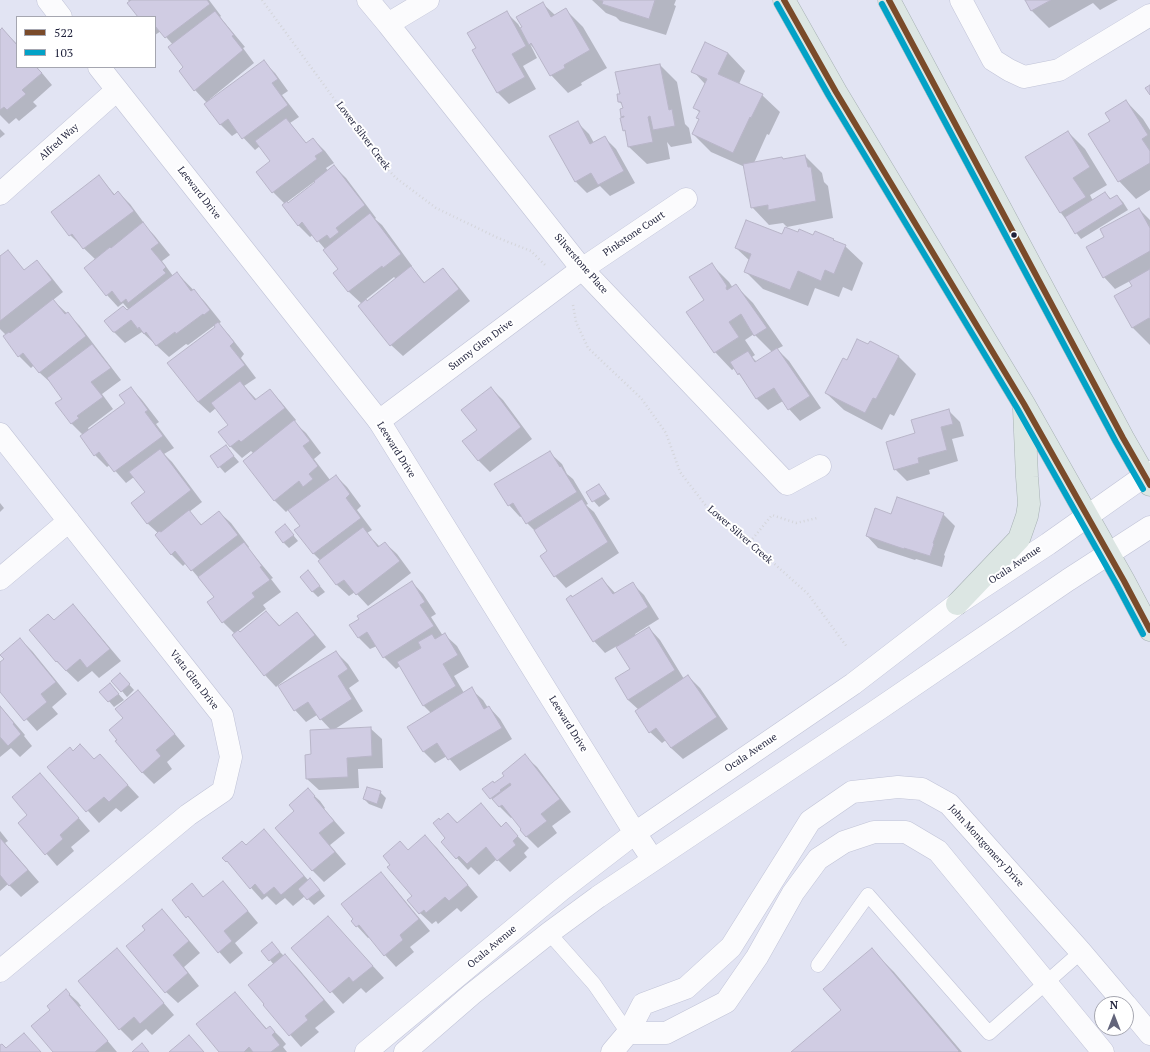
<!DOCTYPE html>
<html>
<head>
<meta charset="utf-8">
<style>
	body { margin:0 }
	#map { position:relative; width:1150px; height:1052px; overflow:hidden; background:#e2e4f3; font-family:"PT Serif",serif }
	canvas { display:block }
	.legend { position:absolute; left:16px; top:16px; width:140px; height:52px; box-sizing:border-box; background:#fff; border:1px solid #a5a6b0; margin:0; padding:5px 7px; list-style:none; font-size:12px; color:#1e203a }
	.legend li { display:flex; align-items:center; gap:8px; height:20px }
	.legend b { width:20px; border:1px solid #a5a6b0 }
	.north { position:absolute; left:1094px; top:996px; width:40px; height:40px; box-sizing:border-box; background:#fff; border:1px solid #a5a6b0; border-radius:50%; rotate:0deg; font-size:11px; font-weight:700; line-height:16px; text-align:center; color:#1e203a }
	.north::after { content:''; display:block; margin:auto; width:14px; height:18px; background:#63657b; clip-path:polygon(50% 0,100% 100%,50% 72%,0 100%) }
</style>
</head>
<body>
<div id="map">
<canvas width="1150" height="1052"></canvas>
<ul class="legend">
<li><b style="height:5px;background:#7a4b2a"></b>522</li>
<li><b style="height:5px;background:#02a2c7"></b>103</li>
</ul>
<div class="north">N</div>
</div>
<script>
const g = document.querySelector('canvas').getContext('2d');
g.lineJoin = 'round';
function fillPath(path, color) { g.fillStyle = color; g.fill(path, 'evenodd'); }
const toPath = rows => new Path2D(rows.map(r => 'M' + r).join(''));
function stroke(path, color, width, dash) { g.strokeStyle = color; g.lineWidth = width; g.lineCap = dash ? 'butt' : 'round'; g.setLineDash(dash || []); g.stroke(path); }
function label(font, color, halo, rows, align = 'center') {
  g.font = font + ' "PT Serif",serif'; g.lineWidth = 4; g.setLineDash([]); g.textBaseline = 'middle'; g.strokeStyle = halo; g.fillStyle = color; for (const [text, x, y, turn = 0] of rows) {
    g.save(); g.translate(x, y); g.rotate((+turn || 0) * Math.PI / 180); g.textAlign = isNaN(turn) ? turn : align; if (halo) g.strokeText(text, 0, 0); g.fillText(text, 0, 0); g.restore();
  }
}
fillPath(toPath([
	[128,0,209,0,221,16,220,17,245,47,243,48,254,63,210,99,211,100,264,62,275,73,288,91,282,95,299,117,290,123,307,144,313,139,325,151,334,163,326,168,328,171,334,166,346,178,376,218,375,219,382,225,412,266,410,267,425,283,442,269,454,281,470,301,403,356,391,345,362,304,349,292,335,273,339,269,325,249,313,235,310,237,298,225,285,204,273,192,257,172,272,161,260,146,255,150,238,132,232,136,221,125,205,104,207,103,195,90,173,45,161,31,155,35,155,17,139,17],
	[315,181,316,183,288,204,287,202],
	[394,277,396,279,367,302,365,300],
	[592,0,676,0,674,5,676,6,666,35,620,21,616,17,606,13],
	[1026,0,1118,0,1100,10,1093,3,1049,28,1032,11],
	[542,3,555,15,566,10,583,27,607,68,581,83,582,85,568,93,551,75,537,52,530,44,537,58,523,66,536,89,509,104,497,92,477,48,506,12,518,24,521,29],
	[2,29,17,44,17,67,37,67,52,85,33,102,37,106,19,121,16,118,9,124,0,115,0,31],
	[728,53,745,71,739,84,762,95,780,112,769,135,767,134,754,163,782,158,784,160,805,156,822,173,824,182,828,186,833,218,787,227,783,223,769,225,752,207,745,167,711,152,693,134,700,120,698,118,700,113,694,107,705,84,693,71],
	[660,65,677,82,685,124,689,128,692,143,671,147,667,142,670,159,647,164,629,147,626,133,624,130,624,118,622,116,624,109,623,105,619,102,621,95],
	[1126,101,1143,119,1150,130,1150,190,1136,199,1119,181,1111,122],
	[577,122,589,134,594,143,604,137,616,149,635,183,610,196,600,186,587,193,576,182,551,137],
	[0,129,5,134,0,138],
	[1068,132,1085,149,1107,185,1090,195,1093,201,1105,193,1111,199,1117,196,1123,202,1128,210,1081,239,1061,213,1027,157],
	[99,176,115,195,118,192,130,204,144,223,143,224,154,235,170,255,162,261,173,276,177,273,205,302,221,322,218,324,229,335,244,354,241,358,256,378,244,386,257,400,270,390,281,402,296,420,294,422,306,433,321,453,314,459,330,480,336,476,347,487,361,506,357,510,372,530,367,533,380,547,385,543,397,554,411,573,368,606,355,592,349,596,337,585,320,562,321,561,313,553,301,526,289,509,286,512,274,500,254,454,251,451,242,458,231,447,220,433,229,425,216,408,210,413,198,402,216,327,215,325,188,345,186,344,169,357,142,332,125,343,113,331,129,310,123,303,118,307,107,295,96,260,70,235],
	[1139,209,1150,220,1150,345,1132,327,1133,287,1130,281,1115,289,1104,277,1106,238],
	[798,233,833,239,837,243,845,246,863,263,852,291,843,287,839,297,815,288,808,306,763,289,745,271,750,261,736,248,782,236],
	[8,251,25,271,37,262,48,273,63,292,53,300,79,325,121,380,102,394,113,409,88,428,89,430,126,403,131,388,142,400,159,422,156,424,174,448,164,454,172,462,202,502,189,512,202,525,219,512,231,523,249,547,248,548,273,578,271,579,281,592,263,605,266,609,238,631,240,633,266,612,280,626,297,613,308,625,326,647,276,687,265,675,235,634,223,622,215,597,186,563,183,566,171,554,158,533,147,523,146,493,134,477,126,483,110,465,107,467,95,455,81,436,83,435,71,423,63,399,52,384,40,373,34,365,31,368,19,356,4,336,6,335,0,329,0,258],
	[711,264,729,282,733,288,736,286,753,303,783,346,777,349,789,361,821,408,800,421,789,409,783,401,768,410,757,399,735,368,732,370,715,352,706,300],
	[754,334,772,352,757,362,752,357,755,355,745,340],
	[898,356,916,374,894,416,890,414,882,430,844,410,826,393,847,361],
	[491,388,503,400,532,439,490,472,479,461,463,441,478,430],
	[948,410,960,422,964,436,952,439,958,461,929,470,930,474,907,481,895,469,916,434],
	[226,447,239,462,225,473,211,457],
	[550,453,562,464,567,474,573,479,588,504,586,505,594,512,619,553,566,588,555,576,549,551,538,534,527,523,522,516,520,517,509,505],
	[599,485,610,499,599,507,587,493],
	[0,503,4,508,0,512],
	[943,514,955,526,944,555,945,556,942,567,916,559,915,560,878,548,867,536,892,516],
	[285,525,298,541,289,548,284,543],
	[308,572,325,592,318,597,312,591],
	[602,579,616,594,632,583,644,595,659,619,635,634,636,636,649,628,660,640,684,679,688,676,700,688,728,729,683,759,671,748,666,740,662,743,650,732,639,710,628,700,631,669,617,646,605,653,594,641,572,598],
	[412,582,423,594,436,614,431,617,443,636,445,635,457,646,469,667,454,676,464,693,471,689,483,700,488,708,489,707,500,719,512,739,460,771,447,756,435,763,424,752,409,727,431,713,424,706,400,666,396,669,384,657,377,646,370,649,359,638,351,625],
	[73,606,84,617,121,661,99,678,92,671,78,682,56,661,54,621],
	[20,639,32,651,67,694,52,707,58,714,37,731,0,690,0,664,5,659],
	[336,652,348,664,359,681,349,688,363,711,335,729,370,728,382,739,383,768,358,769,359,788,319,790,307,779,312,755,331,730,317,715,306,722,295,710],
	[125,680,134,690,127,697,122,691],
	[115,690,124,700,114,707,101,692],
	[138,691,149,703,185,746,167,762,172,769,154,784,142,772,124,719],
	[0,706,25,735,24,736,32,746,20,757,11,748,0,757],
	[73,752,94,760,100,755,139,797,121,812,116,808,99,823,48,767],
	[525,756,537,767,571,812,552,826,557,833,538,848,527,837,513,817,511,818,491,798,484,789,495,784,505,776],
	[51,786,90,831,71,847,74,851,57,866,20,823,29,815],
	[308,790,320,801,325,808,324,809,345,833,330,845,346,864,324,882,313,871,276,828,295,811],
	[380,792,386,798,382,809,369,804,364,799],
	[480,804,502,827,506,824,529,848,524,853,527,857,510,872,497,859,479,875,471,867,468,870,442,842,447,838,440,821,448,814,458,823],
	[0,831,8,841,5,843,39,882,21,897,8,884,0,891],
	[264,831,309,881,316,885,325,896,314,905,305,896,293,906,285,898,276,905,267,896,262,900,224,858,246,846],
	[425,837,437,848,478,897,461,912,457,908,438,924,436,921,432,924,420,913,413,896,409,851],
	[381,874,392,885,430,931,410,947,414,952,396,967,385,955,370,937,368,938,357,926],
	[223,882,234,894,258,923,235,943,243,953,230,964,173,900,192,885,204,898],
	[162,910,173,922,200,953,184,967,199,986,178,1003,166,992,147,930],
	[339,929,384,978,366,993,361,988,343,1004,292,948],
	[277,949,284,956,285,955,297,967,335,1012,315,1028,319,1032,301,1047,264,1005,274,965,270,960],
	[117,950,128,961,174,1015,152,1035,146,1029,132,1041,120,1029,80,981],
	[872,950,894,972,962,1052,793,1052,842,1010],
	[66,991,78,1002,81,1006,79,1007,117,1052,54,1052,52,1010],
	[235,993,267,1029,270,1027,281,1038,286,1044,283,1047,287,1052,221,1052]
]), '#0003');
const building = toPath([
	[131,0,207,0,210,4,165,38,155,26,155,17,138,17,127,3,131,0],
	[599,0,655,0,649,19,602,4,603,1,599,0],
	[1025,0,1051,0,1031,11,1025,0],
	[543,2,551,17,566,8,590,50,564,65,565,68,550,76,531,43,529,45,520,28,522,27,516,17,543,2],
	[215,11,234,35,232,36,243,50,194,91,179,71,183,67,168,47,215,11],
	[507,11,526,46,512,54,525,77,497,93,472,50,476,48,467,33,507,11],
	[2,28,17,45,17,67,36,67,42,73,22,90,26,94,7,110,4,107,0,110,0,30,2,28],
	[705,42,728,53,718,74,763,94,751,118,750,117,733,153,692,134,699,119,696,118,700,111,693,108,707,79,691,72,705,42],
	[264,60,278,79,272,83,288,105,242,139,228,119,220,125,204,104,264,60],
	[660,64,669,110,672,109,675,126,653,130,650,116,648,117,653,142,628,147,625,130,623,131,620,118,624,117,624,116,621,117,620,109,623,108,621,102,618,102,617,94,620,94,615,72,660,64],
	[1150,85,1150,95,1145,88,1150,85],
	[1126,100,1148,135,1142,139,1150,151,1150,163,1118,182,1088,134,1110,121,1105,113,1126,100],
	[286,118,306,143,313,138,323,151,315,156,317,159,272,193,256,172,270,161,255,141,286,118],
	[578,121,590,144,605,136,624,171,598,185,591,173,575,182,549,136,578,121],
	[1068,131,1090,167,1073,178,1086,197,1060,213,1025,157,1068,131],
	[805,155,808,167,811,167,816,201,768,210,768,205,751,208,743,164,782,157,783,159,805,155],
	[334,165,365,205,336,228,339,232,330,239,327,235,317,242,302,222,298,226,282,205,287,201,288,203,315,182,314,181,334,165],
	[99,175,114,195,118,191,134,211,83,249,72,234,69,236,51,212,99,175],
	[1105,192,1110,199,1117,195,1123,204,1075,234,1065,217,1105,192],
	[1139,208,1150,228,1150,251,1103,278,1086,247,1104,237,1100,229,1139,208],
	[370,213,401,254,383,268,382,266,348,292,333,273,338,269,323,250,370,213],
	[746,220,782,234,785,227,798,232,799,229,813,235,815,231,834,239,833,240,846,245,834,274,825,270,821,281,798,271,790,290,744,272,751,254,735,248,746,220],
	[143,222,159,243,151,249,166,267,163,270,166,273,128,303,126,299,121,303,112,291,106,296,84,268,110,247,111,248,143,222],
	[8,250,24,270,37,260,52,280,0,321,0,256,8,250],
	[712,263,727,286,726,288,727,290,736,284,767,328,754,336,741,314,729,322,739,337,714,353,686,312,704,300,689,277,712,263],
	[411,266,424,283,443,268,459,289,390,346,358,306,366,299,367,301,411,266],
	[1150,269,1150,319,1149,318,1132,328,1114,296,1132,286,1129,281,1150,269],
	[177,272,191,291,194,289,210,310,204,315,203,314,176,334,175,332,156,346,146,332,144,334,139,327,138,329,131,320,115,332,113,332,104,321,105,320,123,306,127,310,177,272],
	[53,299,65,314,68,312,86,336,39,373,23,353,18,357,3,336,9,332,10,333,53,299],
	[218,322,234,342,230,346,245,365,198,402,167,363,215,327,214,325,218,322],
	[857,339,868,344,870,341,899,356,876,399,873,398,865,413,825,393,843,358,847,360,857,339],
	[92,344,111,368,91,382,103,397,77,416,79,418,71,424,55,403,62,399,47,378,92,344],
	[777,348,810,396,788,410,774,388,756,399,739,373,738,375,730,362,748,351,755,362,777,348],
	[240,381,255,400,270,389,285,408,241,442,239,440,230,447,218,432,228,425,211,403,240,381],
	[131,387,148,410,145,412,163,436,114,472,99,452,94,456,80,436,125,403,119,395,131,387],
	[491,387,521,427,478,461,462,441,477,430,461,410,491,387],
	[949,409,953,424,941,427,947,450,918,458,919,463,894,470,886,442,915,433,911,420,949,409],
	[294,420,310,441,303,446,318,466,309,474,313,479,303,487,299,481,274,501,243,461,294,420],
	[226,445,234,456,218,468,210,456,226,445],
	[160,449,191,490,147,524,131,503,145,492,129,472,160,449],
	[550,451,560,467,561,466,577,492,526,524,513,503,508,506,494,484,550,451],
	[336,475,350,494,346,498,361,518,313,554,294,530,300,526,288,510,336,475],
	[599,484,606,494,592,502,586,492,599,484],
	[897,497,944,513,933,543,934,544,930,556,904,548,904,549,866,536,875,508,891,514,897,497],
	[582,499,608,542,554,577,540,556,547,551,534,530,582,499],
	[189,510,201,525,219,511,238,535,191,571,175,551,171,555,155,535,159,531,161,532,189,510],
	[285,524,294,535,283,543,275,532,285,524],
	[363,527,378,547,385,542,400,561,356,595,344,580,336,585,318,561,363,527],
	[244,542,262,566,260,567,270,580,252,593,255,597,222,623,207,602,214,597,198,577,244,542],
	[308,570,320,586,312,592,300,577,308,570],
	[602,578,613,594,633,582,648,607,593,642,566,599,571,595,572,597,602,578],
	[412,581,425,602,420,605,434,626,383,658,367,632,358,638,349,625,359,619,357,616,412,581],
	[73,604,110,649,87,668,80,659,66,671,57,661,56,662,29,630,48,614,54,620,73,604],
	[266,611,279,626,297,612,315,635,264,676,232,635,238,630,240,632,266,611],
	[649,627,675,670,628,700,615,678,630,669,616,647,649,627],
	[445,633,458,655,443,664,456,686,423,706,397,662,421,648,418,642,432,634,435,639,445,633],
	[20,638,56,682,41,694,47,702,24,721,0,692,0,662,4,659,0,655,20,638],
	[336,651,348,669,338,676,352,699,320,720,308,702,294,711,278,686,336,651],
	[120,673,130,684,121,692,111,681,120,673],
	[688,675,717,717,671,748,656,728,649,733,635,711,688,675],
	[110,683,119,694,108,702,99,692,110,683],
	[472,687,484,709,489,706,502,728,448,760,437,743,423,752,407,727,472,687],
	[138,690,175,734,156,750,161,756,142,773,115,741,117,740,109,730,123,718,115,709,138,690],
	[0,706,14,723,13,724,21,734,8,746,0,737,0,706],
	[371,727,372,756,347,758,348,777,306,779,305,755,311,754,310,730,371,727],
	[80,744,94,759,100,754,128,785,109,802,104,797,86,812,47,767,70,747,73,751,80,744],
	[525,754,560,799,541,814,547,821,526,837,520,830,521,829,502,805,499,807,492,799,511,785,510,783,500,790,501,791,490,799,482,789,493,781,494,783,504,776,502,773,525,754],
	[40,773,79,818,60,835,63,839,45,855,18,823,27,815,12,797,40,773],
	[367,787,381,791,377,804,363,799,367,787],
	[308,788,315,796,314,797,334,821,319,833,335,852,312,871,275,828,294,811,289,805,308,788],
	[481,803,501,827,506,822,518,836,513,841,516,845,497,861,486,847,467,864,459,856,456,859,441,842,445,838,433,823,439,818,440,820,448,813,457,823,481,803],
	[264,829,304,876,281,895,274,887,264,895,255,884,250,889,227,861,226,862,222,858,242,841,246,845,264,829],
	[425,835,468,885,449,901,445,897,426,913,424,910,419,914,407,900,412,896,387,867,390,865,383,856,400,841,408,850,425,835],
	[0,838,28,870,9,886,0,875,0,838],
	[381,872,419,919,400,935,403,940,384,956,359,925,356,927,351,921,353,919,341,904,381,872],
	[310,878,320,890,307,900,298,889,310,878],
	[223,881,248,911,224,931,232,941,218,953,188,916,186,918,172,900,192,883,203,897,223,881],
	[162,909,189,941,173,955,188,973,165,993,126,946,145,930,142,926,162,909],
	[328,916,373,966,353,982,349,977,330,993,291,948,328,916],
	[272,942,280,952,269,961,261,951,272,942],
	[117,948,164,1003,140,1024,134,1017,119,1030,78,981,117,948],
	[872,948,959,1051,958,1052,791,1052,841,1010,823,989,872,948],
	[285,954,324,1000,305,1016,308,1020,289,1036,263,1005,264,1004,248,985,285,954],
	[66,989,70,994,69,995,108,1041,95,1052,53,1052,31,1026,50,1010,47,1006,66,989],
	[235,992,266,1029,270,1026,275,1032,272,1035,280,1045,271,1052,253,1052,249,1047,244,1052,219,1052,196,1024,235,992],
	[24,1033,41,1052,0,1052,0,1045,2,1044,6,1048,24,1033],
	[189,1035,204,1052,169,1052,189,1035],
	[142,1043,149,1052,132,1052,142,1043]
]);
fillPath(building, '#d0cce3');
stroke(building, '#b8b5c8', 1);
const lane = toPath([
	[549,933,594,984,628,1033],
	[818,965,868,895,989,1033,1081,952]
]);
const street = toPath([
	[368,0,388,24,582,269,787,484,820,466],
	[961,0,993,60,1009,70,1024,77,1059,70,1150,15],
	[388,24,428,0],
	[0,194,117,90],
	[379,421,582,269,686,199],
	[0,434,222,715,231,757,223,791,188,815,0,971],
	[0,579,69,521],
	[1126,1005,1150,1034],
	[628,1033,666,1033,726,1002,757,957,793,893,818,859,844,842,874,832,906,832,938,851,1103,1052],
	[612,1052,628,1033,643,1004,686,988,731,947,810,821,852,792,898,787,922,789,949,804,1081,952,1125,1004]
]);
const secondary = toPath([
	[48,0,61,17],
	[99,67,379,421,635,833,653,860],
	[366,1052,561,890,635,833,853,684,957,604,1048,544,1150,472],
	[405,1052,472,994,549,933,598,897,873,713,1068,580,1150,527]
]);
const highway = toPath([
	[784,0,836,92,1024,404,1124,581,1150,630],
	[889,0,1123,438,1150,485],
	[957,604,1019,539,1027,516,1029,504,1027,477,1024,409]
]);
stroke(lane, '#c0c3d7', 15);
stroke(street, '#c0c3d7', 23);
stroke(secondary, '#c0c3d7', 23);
stroke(highway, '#a7b1b4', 23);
stroke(toPath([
	[262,0,378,159,396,178,436,208,498,238,531,251,547,267],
	[573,305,576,322,588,348,641,398,666,433,680,472,710,511,750,542,808,594,847,647],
	[750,542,772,515,796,523,817,518]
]), '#d4d5da', 2.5, [1, 3]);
stroke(lane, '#fbfbfd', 14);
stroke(street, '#fbfbfd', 22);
stroke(secondary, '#fbfbfd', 22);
stroke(highway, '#dce6e3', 22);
stroke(toPath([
	[784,0,836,92,1024,404,1124,581,1150,630],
	[889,0,1123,438,1150,485]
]), '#7a4b2a', 6);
stroke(toPath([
	[777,4,829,96,1017,408,1117,585,1143,634],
	[882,4,1116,442,1143,489]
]), '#02a2c7', 6);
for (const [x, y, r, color] of [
	[1014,235,3.5,"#1e203a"]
]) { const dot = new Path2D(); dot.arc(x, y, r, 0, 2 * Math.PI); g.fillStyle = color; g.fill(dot); stroke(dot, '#fff', 1.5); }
label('10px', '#1e203a', '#fff', [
	["Lower Silver Creek",363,136,53],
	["Alfred Way",59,142,-42],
	["Leeward Drive",199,193,52],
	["Pinkstone Court",634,234,-34],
	["Silverstone Place",581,264,49],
	["Sunny Glen Drive",481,345,-37],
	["Leeward Drive",396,450,58],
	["Lower Silver Creek",740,535,41],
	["Ocala Avenue",1015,565,-34],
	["Vista Glen Drive",194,680,52],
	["Leeward Drive",568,724,58],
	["Ocala Avenue",751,753,-34],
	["John Montgomery Drive",986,846,48],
	["Ocala Avenue",492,947,-40]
]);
</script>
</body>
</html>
